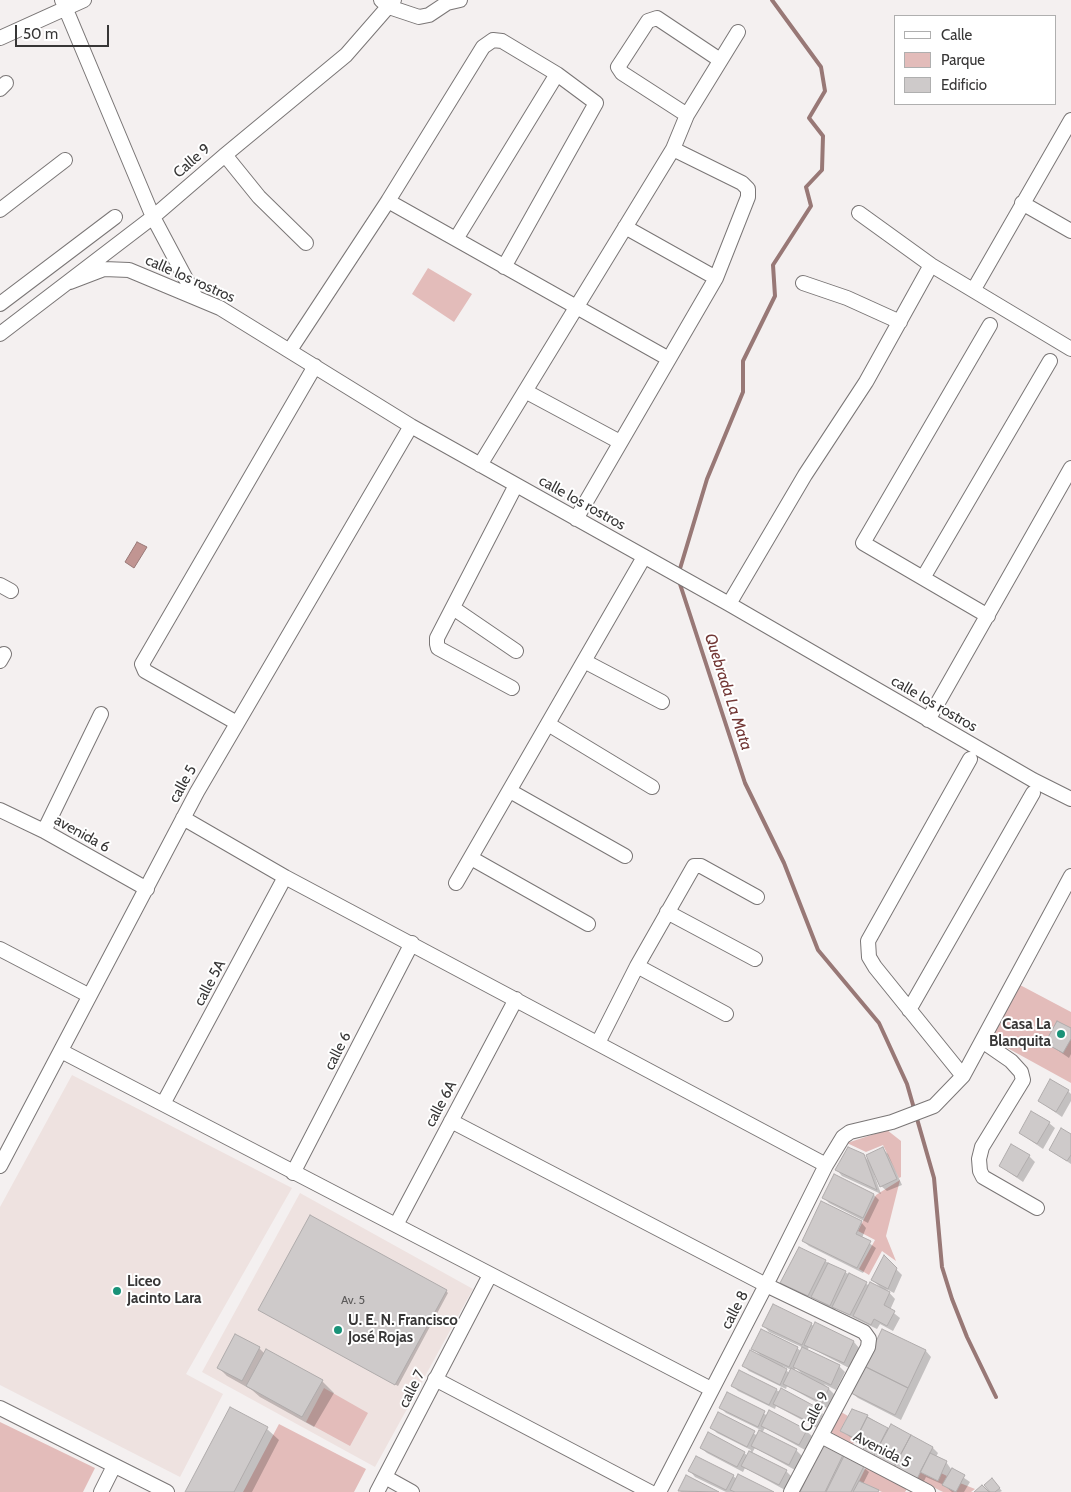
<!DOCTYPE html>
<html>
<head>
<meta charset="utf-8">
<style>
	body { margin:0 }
	#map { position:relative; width:1071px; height:1492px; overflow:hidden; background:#f4f0f0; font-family:Cabin,sans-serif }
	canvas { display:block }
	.legend { position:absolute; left:894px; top:15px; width:162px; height:90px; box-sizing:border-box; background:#fff; border:1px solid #afafaf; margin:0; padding:6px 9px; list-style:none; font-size:15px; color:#373636 }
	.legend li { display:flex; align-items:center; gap:10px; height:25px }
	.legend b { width:25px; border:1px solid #afafaf }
	.scale { position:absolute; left:15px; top:25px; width:94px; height:22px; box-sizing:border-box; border:2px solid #373636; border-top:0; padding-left:6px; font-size:15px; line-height:18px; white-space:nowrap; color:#373636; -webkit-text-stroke:4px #fff; paint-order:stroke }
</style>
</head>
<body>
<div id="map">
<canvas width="1071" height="1492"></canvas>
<ul class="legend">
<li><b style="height:6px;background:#fff"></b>Calle</li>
<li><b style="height:14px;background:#e3bcba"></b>Parque</li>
<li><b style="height:14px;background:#cecaca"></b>Edificio</li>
</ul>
<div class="scale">50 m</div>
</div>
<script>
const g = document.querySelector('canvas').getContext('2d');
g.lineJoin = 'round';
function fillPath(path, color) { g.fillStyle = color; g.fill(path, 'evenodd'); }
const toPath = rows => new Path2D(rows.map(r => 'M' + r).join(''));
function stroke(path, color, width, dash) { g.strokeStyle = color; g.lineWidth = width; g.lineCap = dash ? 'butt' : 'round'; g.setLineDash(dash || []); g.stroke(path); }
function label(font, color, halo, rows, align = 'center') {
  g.font = font + ' Cabin,sans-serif'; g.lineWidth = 4; g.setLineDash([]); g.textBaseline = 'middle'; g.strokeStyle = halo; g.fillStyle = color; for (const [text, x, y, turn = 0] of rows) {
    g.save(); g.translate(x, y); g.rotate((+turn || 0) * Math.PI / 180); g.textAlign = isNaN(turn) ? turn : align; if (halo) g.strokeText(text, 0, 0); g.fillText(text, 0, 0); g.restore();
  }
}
fillPath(toPath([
	[72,1075,292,1188,186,1374,223,1394,180,1477,0,1385,0,1207],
	[300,1193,473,1289,375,1467,202,1372]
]), '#eee2e0');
fillPath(toPath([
	[428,268,472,294,454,322,412,294],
	[1020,985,1071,1012,1071,1083,991,1039],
	[887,1130,901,1141,901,1177,899,1178,883,1145,866,1152,847,1143],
	[900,1180,886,1236,896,1261,882,1251,869,1275,859,1269,875,1240,858,1231,876,1195],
	[324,1388,368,1413,350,1446,306,1422],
	[841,1412,848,1416,840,1431,856,1439,852,1446,830,1435],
	[0,1422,95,1468,83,1492,0,1492],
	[279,1424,366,1469,354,1492,243,1492],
	[866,1467,907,1489,905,1492,882,1492,859,1481],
	[920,1472,938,1481,941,1473,947,1476,943,1485,955,1492,943,1492,917,1479],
	[960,1483,975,1489,971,1492,956,1492]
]), '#e3bcba');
const water = toPath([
	[137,542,147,547,134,568,125,562,137,542]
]);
fillPath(water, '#c19592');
stroke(water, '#987876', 1);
fillPath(toPath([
	[1071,1030,1071,1054,1069,1058,1047,1043],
	[1068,1091,1071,1094,1071,1101,1062,1117,1039,1101],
	[1049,1123,1055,1128,1043,1149,1020,1133],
	[1071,1135,1071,1164,1050,1150],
	[883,1149,888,1154,902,1185,887,1191,881,1186,874,1171,873,1171,881,1194,842,1176,837,1170,863,1155,871,1163],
	[1029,1156,1035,1162,1023,1182,1000,1166],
	[874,1195,879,1200,868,1223,829,1203,824,1198],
	[861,1222,866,1228,862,1238,876,1248,863,1273,809,1246,803,1241],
	[884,1257,902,1275,894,1293,886,1289,895,1299,890,1310,900,1318,893,1331,880,1324,877,1329,836,1309,835,1310,815,1299,787,1289,781,1283,825,1261,870,1286,882,1289,873,1280],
	[446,1291,448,1293,398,1386,262,1312],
	[773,1305,814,1326,815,1324,854,1342,859,1348,849,1368,809,1347,807,1351,839,1366,845,1372,836,1390,824,1384,834,1394,827,1408,787,1386,786,1389,749,1371,743,1365,761,1356,753,1348,797,1348,802,1352,804,1348,769,1332,764,1326],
	[782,1366,792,1370,790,1374],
	[796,1368,803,1375,794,1371],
	[883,1330,926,1351,931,1357,901,1420,858,1398,852,1393],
	[235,1335,259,1348,265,1354,322,1381,334,1393,314,1427,260,1397,252,1390,227,1376,218,1367],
	[732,1385,776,1390,818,1409,823,1414,817,1428,776,1406,775,1409,738,1391],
	[728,1394,768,1416,806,1431,812,1436,805,1450,765,1428,762,1433,796,1450,802,1456,795,1470,755,1448,752,1453,786,1471,792,1477,785,1490,745,1468,743,1472,707,1453,701,1448,744,1453,748,1456,751,1450,717,1433,711,1427,718,1414,758,1436,761,1430,726,1413,721,1408],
	[230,1409,267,1429,279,1440,252,1492,186,1492],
	[862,1413,890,1430,892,1426,933,1448,938,1453,936,1457,946,1462,951,1469,970,1482,964,1492,952,1492,944,1485,926,1477,923,1483,869,1456,865,1448,841,1430],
	[824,1447,863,1467,869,1472,863,1484,879,1492,802,1492],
	[690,1471,733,1476,737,1479,771,1492,726,1492,695,1477],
	[686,1477,716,1492,681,1492,679,1490],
	[992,1480,1002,1491,1000,1492,991,1492]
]), '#0003');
stroke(toPath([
	[679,572,707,479,743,392,743,361,775,296,773,265,811,206,806,187,822,170,823,136,809,118,825,91,821,67,772,0],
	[679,581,745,783,784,863,818,950,879,1023,907,1084,934,1178,942,1267,952,1299,967,1337,996,1397]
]), '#987876', 4);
const building = toPath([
	[1057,1021,1071,1028,1071,1039,1063,1053,1045,1043,1057,1021],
	[1050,1079,1069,1090,1056,1112,1038,1101,1050,1079],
	[1031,1111,1050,1122,1037,1144,1019,1133,1031,1111],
	[1061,1128,1071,1134,1071,1155,1067,1161,1049,1150,1061,1128],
	[1011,1144,1030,1155,1017,1177,999,1166,1011,1144],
	[848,1147,864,1154,877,1190,835,1170,848,1147],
	[883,1147,897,1179,880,1187,866,1155,883,1147],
	[834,1174,874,1194,863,1218,822,1198,834,1174],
	[821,1201,862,1221,856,1234,871,1241,857,1268,802,1241,821,1201],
	[310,1215,447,1290,395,1385,258,1310,310,1215],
	[799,1247,826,1260,808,1296,780,1283,799,1247],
	[884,1255,897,1268,888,1289,871,1280,884,1255],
	[828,1263,846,1271,830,1306,811,1297,828,1263],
	[849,1273,867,1282,850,1315,832,1307,849,1273],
	[870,1282,890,1292,884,1305,895,1311,887,1326,874,1319,871,1325,853,1316,870,1282],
	[773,1304,812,1323,802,1345,762,1326,773,1304],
	[815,1322,854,1341,844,1363,804,1345,815,1322],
	[761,1329,798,1347,789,1367,751,1349,761,1329],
	[882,1329,926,1350,908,1388,864,1366,882,1329],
	[235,1334,260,1347,242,1381,217,1368,235,1334],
	[802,1347,840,1365,831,1385,793,1367,802,1347],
	[266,1349,323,1380,302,1417,246,1386,266,1349],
	[750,1350,787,1369,780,1385,742,1366,750,1350],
	[864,1366,908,1388,895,1415,851,1393,864,1366],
	[791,1368,829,1388,822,1403,783,1384,791,1368],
	[739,1370,777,1389,769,1405,731,1386,739,1370],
	[781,1388,818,1408,811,1423,773,1404,781,1388],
	[727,1392,765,1411,758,1427,719,1408,727,1392],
	[230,1407,268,1427,234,1492,185,1492,230,1407],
	[852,1409,868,1415,856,1439,840,1431,852,1409],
	[769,1410,807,1430,799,1445,761,1426,769,1410],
	[718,1412,755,1431,747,1447,710,1428,718,1412],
	[867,1417,888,1428,873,1457,862,1451,865,1446,855,1441,867,1417],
	[891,1424,911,1435,894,1467,873,1457,891,1424],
	[759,1430,797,1449,789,1465,751,1446,759,1430],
	[708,1432,745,1452,737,1467,700,1448,708,1432],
	[911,1435,933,1447,917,1479,894,1467,911,1435],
	[823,1445,843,1455,825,1492,800,1492,823,1445],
	[749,1451,787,1470,779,1485,741,1466,749,1451],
	[930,1453,947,1461,938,1481,920,1472,930,1453],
	[696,1456,734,1475,726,1490,688,1471,696,1456],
	[844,1456,864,1466,851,1492,826,1492,844,1456],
	[952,1468,965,1475,956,1492,942,1485,952,1468],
	[738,1474,774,1492,735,1492,730,1490,738,1474],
	[686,1475,719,1492,678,1491,686,1475],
	[992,1478,1000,1488,995,1492,990,1492,984,1485,992,1478],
	[859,1481,879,1490,878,1492,853,1492,859,1481],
	[982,1485,989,1492,974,1492,982,1485]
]);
fillPath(building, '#cecaca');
stroke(building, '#b0acac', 1);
const minor = toPath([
	[62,0,153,217,195,296],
	[381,0,389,7,419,17,429,15,447,3,460,0],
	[0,38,84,0],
	[0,89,6,83],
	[687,115,622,73,618,67,620,64,648,21,657,18,720,60],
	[225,155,259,197,306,243],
	[388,201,669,359],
	[1022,203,1071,231],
	[0,210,65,160],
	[859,213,931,265,1071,349],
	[625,227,716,278],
	[456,239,557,74],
	[70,282,104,269,129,270,220,308,411,426,729,604,1033,780,1071,799],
	[803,283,847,298,900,322],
	[974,289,1071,120],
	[0,304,115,217],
	[0,334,153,217,225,155,346,55,394,0],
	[290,350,388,201,483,47,493,40,502,41,557,74,596,103,504,267],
	[525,391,620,442],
	[480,465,673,149,687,115,738,32],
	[576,519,716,278,748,197,748,189,742,183,673,149],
	[923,578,1050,361],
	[0,585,11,591],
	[729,604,805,475,866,382,931,265],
	[453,608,516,651],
	[988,616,863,543,990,325],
	[0,661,4,654],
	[584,661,662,702],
	[512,688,438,648,437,644,437,638,516,485],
	[928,720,1071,468],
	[237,723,145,671,142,664,315,366],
	[548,724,652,787],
	[510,791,625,856],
	[0,810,44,831,147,889],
	[183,818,285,877,826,1165],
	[44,831,101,714],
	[471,858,588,924],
	[456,883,644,557],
	[667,912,755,959],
	[0,949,88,995],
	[637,966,726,1014],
	[909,1010,1033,793],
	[982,1041,1011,1061,1021,1072,1023,1080,982,1147,979,1159,980,1171,983,1177,1037,1208],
	[598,1043,637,966,694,866,701,866,757,897],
	[61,1051,711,1389],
	[963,1076,875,967,869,957,868,941,970,759],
	[163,1104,285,877],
	[451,1121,766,1285,864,1332,869,1339,868,1347,791,1492],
	[0,1166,197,792,411,426],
	[293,1173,412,943],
	[396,1225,516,999],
	[435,1379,650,1492],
	[0,1408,167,1492],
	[821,1436,928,1492],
	[385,1477,412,1492],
	[101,1492,114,1466],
	[377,1492,490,1275],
	[659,1492,766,1285,826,1165,843,1137,850,1132,892,1122,934,1106,963,1076,1071,876]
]);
stroke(minor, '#7a7676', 16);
stroke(minor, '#fff', 14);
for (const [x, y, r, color] of [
	[1061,1034,5,"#199278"],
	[117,1291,5,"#199278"],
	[338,1330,5,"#199278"]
]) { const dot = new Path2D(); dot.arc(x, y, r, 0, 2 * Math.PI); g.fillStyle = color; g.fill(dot); stroke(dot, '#fff', 2); }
label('12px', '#5d5b5b', null, [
	["Av. 5",353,1300]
]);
label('15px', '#373636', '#fff', [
	["Calle 9",192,161,-41],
	["calle los rostros",190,279,24],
	["calle los rostros",582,503,29],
	["calle los rostros",934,704,30],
	["calle 5",183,784,-61],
	["avenida 6",82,834,29],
	["calle 5A",210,983,-62],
	["calle 6",338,1051,-63],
	["calle 6A",441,1104,-62],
	["calle 8",735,1310,-62],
	["calle 7",412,1389,-63],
	["Calle 9",815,1412,-62],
	["Avenida 5",882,1450,27]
]);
label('bold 15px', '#373636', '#fff', [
	["Casa La",1051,1025,"right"],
	["Blanquita",1051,1042,"right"],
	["Liceo",127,1282],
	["Jacinto Lara",127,1299],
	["U. E. N. Francisco",348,1321],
	["José Rojas",348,1338]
], 'left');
label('italic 16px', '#723735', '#fff', [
	["Quebrada La Mata",728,692,72]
]);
</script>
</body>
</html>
